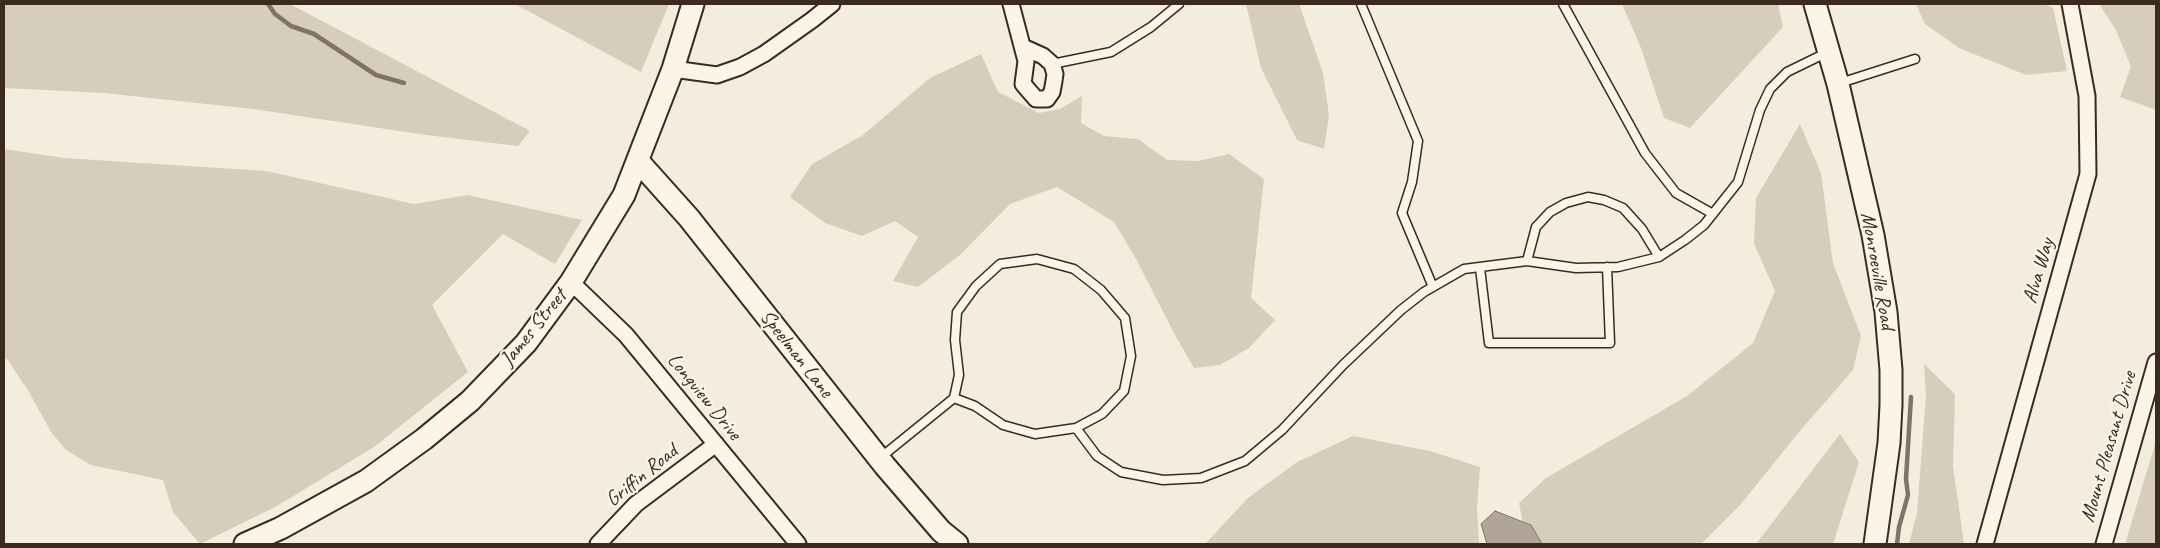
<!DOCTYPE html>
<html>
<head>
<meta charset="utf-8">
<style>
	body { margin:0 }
	#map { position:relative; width:2160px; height:548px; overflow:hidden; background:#f4eddd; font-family:Caveat,sans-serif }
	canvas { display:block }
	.frame { position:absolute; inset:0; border:5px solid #3b2a1e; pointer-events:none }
</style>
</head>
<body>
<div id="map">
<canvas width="2160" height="548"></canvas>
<div class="frame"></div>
</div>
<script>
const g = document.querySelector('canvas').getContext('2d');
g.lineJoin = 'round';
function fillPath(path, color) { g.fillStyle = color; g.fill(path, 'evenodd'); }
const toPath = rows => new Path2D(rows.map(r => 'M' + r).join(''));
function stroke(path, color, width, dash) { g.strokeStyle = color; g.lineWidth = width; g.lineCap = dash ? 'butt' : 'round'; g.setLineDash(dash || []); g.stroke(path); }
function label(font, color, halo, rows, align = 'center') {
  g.font = font + ' Caveat,sans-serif'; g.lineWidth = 4.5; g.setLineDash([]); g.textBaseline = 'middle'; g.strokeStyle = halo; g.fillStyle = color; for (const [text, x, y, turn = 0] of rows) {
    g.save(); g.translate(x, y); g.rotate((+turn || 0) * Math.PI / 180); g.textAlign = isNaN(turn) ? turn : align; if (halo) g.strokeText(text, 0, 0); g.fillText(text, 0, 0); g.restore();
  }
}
fillPath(toPath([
	[4,4,290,4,530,131,518,146,426,135,253,109,104,93,4,88],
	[515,4,669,4,641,72],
	[1246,4,1299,4,1323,73,1329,115,1324,149,1297,140,1261,68],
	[1622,4,1778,4,1783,27,1690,128,1664,118,1641,48],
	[1916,4,2044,4,2053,8,2067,71,2026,75,1959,48,1925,24],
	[2099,4,2156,4,2156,110,2120,97,2131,67,2116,30],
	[981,54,998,92,1039,113,1060,109,1082,96,1081,123,1104,136,1138,139,1167,160,1198,161,1229,154,1264,179,1251,298,1275,320,1249,348,1220,365,1194,368,1175,335,1136,259,1114,222,1057,187,1010,204,960,255,918,287,893,281,918,237,895,221,862,236,825,223,790,197,812,164,863,135,930,78],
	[1800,124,1821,173,1833,263,1861,336,1853,370,1799,432,1741,504,1701,544,1527,544,1519,503,1546,478,1687,396,1753,343,1775,291,1754,244,1756,198],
	[4,149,64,158,266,171,414,204,468,195,582,220,555,264,503,234,432,305,468,372,374,447,277,506,200,544,173,512,163,480,91,465,66,450,51,432,29,392,7,359,4,358],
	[1924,364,1955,394,1953,466,1964,544,1909,544,1917,513,1926,395],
	[1840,434,1859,462,1833,544,1756,544],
	[1353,436,1430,451,1480,467,1477,508,1479,544,1205,544,1248,498,1297,462],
	[2156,441,2156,544,2125,544]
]), '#d6cdbd');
const water = toPath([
	[1495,511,1531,525,1542,544,1487,544,1481,524,1495,511]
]);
fillPath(water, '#b0a596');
stroke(water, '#817466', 1);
stroke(toPath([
	[268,4,275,14,291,26,314,34,376,75,404,83],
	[1897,544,1899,527,1908,495,1906,479,1911,397]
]), '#817466', 4.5);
const lane = toPath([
	[1361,4,1418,141,1412,182,1402,213,1433,287],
	[1563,4,1645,153,1676,193,1713,214],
	[1052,64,1111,52,1151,27,1179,4],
	[1840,83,1915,59],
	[1527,261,1536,227,1550,212,1566,203,1588,197,1604,200,1623,208,1642,229,1659,257],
	[1480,268,1489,343,1610,343,1607,267],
	[954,398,959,375,955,340,957,312,976,286,1000,264,1037,259,1074,269,1101,290,1125,318,1131,356,1124,391,1102,414,1076,428],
	[880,458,954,398,975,406,1003,425,1035,434,1076,428,1097,456,1121,472,1163,480,1201,478,1245,461,1282,430,1343,365,1401,310,1424,292,1464,269,1527,261,1576,268,1618,267,1659,257,1685,240,1704,225,1738,182,1760,110,1770,89,1787,72,1828,52]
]);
const street = toPath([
	[1011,4,1026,61,1023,84,1036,99,1047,99,1052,92,1054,81,1055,74,1052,64,1043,56,1023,47],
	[673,69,717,75,740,67,764,54,812,20,832,4],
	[571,282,626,335,798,544],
	[598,544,636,504,716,444],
	[1985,544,2088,174,2087,96,2070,4],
	[2104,544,2156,362]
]);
const secondary = toPath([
	[1815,4,1838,84,1873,235,1886,312,1891,370,1891,405,1889,443,1875,544],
	[638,161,689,218,885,466,941,531,957,544],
	[245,544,281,528,366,481,424,439,470,401,526,343,571,282,624,195,673,69,693,4]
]);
stroke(lane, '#3b2a1e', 11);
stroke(street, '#3b2a1e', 19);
stroke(secondary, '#3b2a1e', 25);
stroke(lane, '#fcf5e5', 8);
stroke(street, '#fcf5e5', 15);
stroke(secondary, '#fcf5e5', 21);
label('21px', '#3b2a1e', '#fcf5e5', [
	["Monroeville Road",1877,271,80],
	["Alva Way",2039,271,-74],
	["James Street",534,328,-51],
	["Speelman Lane",796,354,52],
	["Longview Drive",704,397,51],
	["Mount Pleasant Drive",2109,447,-74],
	["Griffin Road",642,476,-39]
]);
</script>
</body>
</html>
